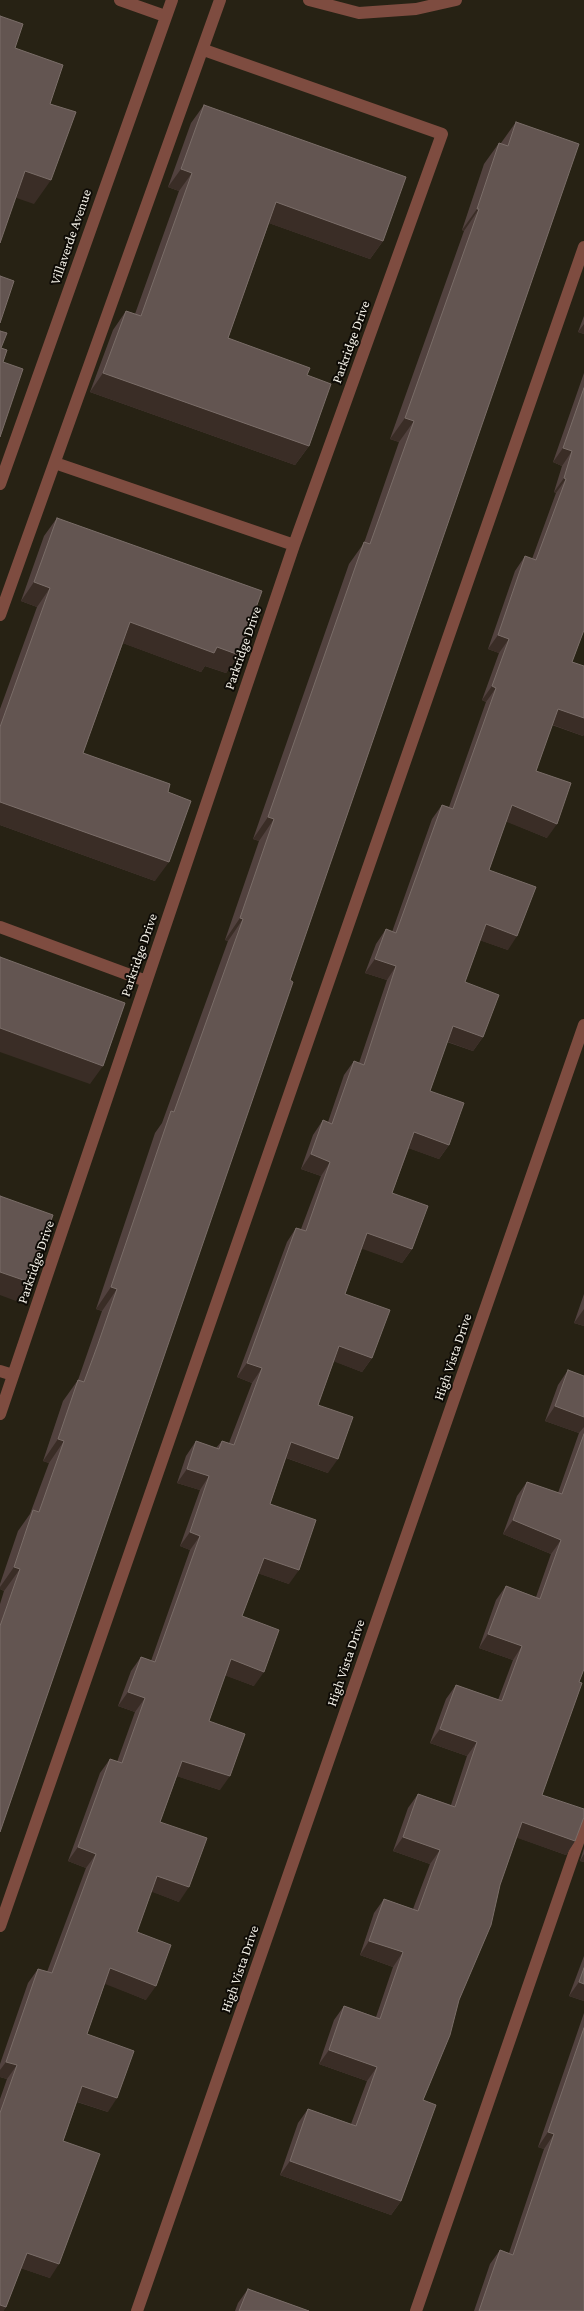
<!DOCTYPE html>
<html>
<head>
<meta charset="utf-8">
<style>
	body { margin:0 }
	canvas { display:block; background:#272214 }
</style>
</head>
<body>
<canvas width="584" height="2311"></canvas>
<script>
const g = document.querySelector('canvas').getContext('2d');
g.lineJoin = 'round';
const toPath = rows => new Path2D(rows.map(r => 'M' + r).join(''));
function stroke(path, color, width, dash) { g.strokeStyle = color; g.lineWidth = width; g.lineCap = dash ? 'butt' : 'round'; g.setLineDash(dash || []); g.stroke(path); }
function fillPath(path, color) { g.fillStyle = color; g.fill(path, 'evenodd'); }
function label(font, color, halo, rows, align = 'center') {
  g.font = font + ' "Crimson Pro",serif'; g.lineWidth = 4; g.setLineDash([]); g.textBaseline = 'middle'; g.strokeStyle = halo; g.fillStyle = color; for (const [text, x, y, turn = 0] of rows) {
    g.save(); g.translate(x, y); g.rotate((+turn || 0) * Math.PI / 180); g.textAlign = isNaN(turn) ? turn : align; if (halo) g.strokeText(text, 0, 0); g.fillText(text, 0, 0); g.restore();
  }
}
stroke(toPath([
	[120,0,165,16],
	[309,0,359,13,416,9,456,0],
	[55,463,294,545],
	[0,484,172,0],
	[0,615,220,0],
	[0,927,146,981],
	[0,1371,13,1375],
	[0,1414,294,545,442,134,204,50],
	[0,1926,584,247],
	[137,2311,584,1025],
	[416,2311,584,1825]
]), '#7e4c40', 12);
fillPath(toPath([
	[204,105,383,241,370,259,269,223,228,338,307,375,309,446,295,465,90,392,113,330,126,311,135,314,179,191,168,187,191,123],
	[516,122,290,980,0,1832,0,1604,4,1591,0,1589,0,1584,18,1531,30,1514,49,1463,43,1461,63,1401,78,1380,102,1311,96,1309,155,1133,162,1123,228,941,225,940,259,841,253,839,349,564,364,543,399,442,390,439,464,231,462,230,484,164,499,143,501,143],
	[584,316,584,334,578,332],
	[584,373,584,630,572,662,584,666,584,734,583,736,552,725,536,771,547,838,506,821,489,870,508,950,480,940,465,982,483,1037,473,1051,447,1042,430,1091,449,1145,439,1159,409,1148,392,1193,412,1249,402,1263,362,1248,345,1294,372,1358,362,1372,334,1361,318,1405,328,1473,286,1458,270,1504,289,1584,258,1573,242,1616,254,1686,225,1675,209,1721,220,1790,177,1776,160,1822,179,1902,151,1891,137,1932,146,2000,105,1983,87,2034,108,2112,77,2102,63,2141,50,2278,21,2268,6,2307,3,2311,0,2311,0,2099,7,2079,0,2077,0,2064,28,1983,38,1969,47,1972,86,1868,68,1861,100,1773,110,1759,117,1762,135,1712,118,1706,131,1671,141,1657,151,1661,190,1550,180,1546,200,1490,177,1483,186,1456,196,1441,216,1448,222,1441,229,1443,252,1383,237,1377,287,1242,296,1228,301,1229,321,1176,301,1169,313,1135,323,1120,328,1122,344,1075,354,1061,359,1063,387,980,365,973,376,944,386,929,392,932,432,819,442,805,449,807,486,702,482,700,499,653,488,649,515,571,525,556,532,559,556,493,554,492,562,466,553,462],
	[57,518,239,655,226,673,205,666,201,672,123,643,83,753,168,792,155,881,0,825,0,709,37,607,21,601,44,536],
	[584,1294,584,1326,574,1323],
	[568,1370,584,1376,584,1669,579,1682,542,1795,575,1841,566,1855,516,1837,459,2000,423,2100,401,2201,391,2215,280,2175,298,2123,308,2109,351,2124,367,2081,319,2064,334,2020,344,2006,376,2017,393,1967,360,1955,374,1913,384,1899,413,1909,430,1864,393,1851,408,1808,418,1794,451,1805,467,1756,430,1743,446,1699,456,1685,498,1700,513,1660,479,1648,496,1600,506,1586,536,1597,551,1554,503,1534,517,1496,527,1482,558,1493,579,1433,545,1421,558,1385],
	[584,1848,584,1862,580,1861],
	[584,1956,584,2001,569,1996],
	[584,2013,584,2311,474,2311,490,2264,500,2250,509,2253,544,2149,538,2147],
	[248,2289,309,2311,235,2311,238,2303]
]), '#52423f');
fillPath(toPath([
	[181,169,192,173,179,191,168,187],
	[25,171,51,180,34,204,8,195],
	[276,202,383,241,370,259,263,221],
	[477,209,479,209,464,231,462,230],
	[584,324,584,334,578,332],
	[103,373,309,446,295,465,90,392],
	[405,418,414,421,399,442,390,439],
	[563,448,572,451,562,466,553,462],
	[564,478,566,479,556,493,554,492],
	[34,582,50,588,37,607,21,601],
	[130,622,217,647,239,655,226,673,205,666,201,672,117,641],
	[498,635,509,639,499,653,488,649],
	[492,686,496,688,486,702,482,700],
	[558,709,584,718,584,734,583,736,548,723],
	[0,802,169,862,155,881,0,825],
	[512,805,557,824,547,838,502,820],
	[268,817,274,819,259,841,253,839],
	[240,918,243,919,228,941,225,940],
	[486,924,517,936,508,950,476,939],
	[375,959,396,966,387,980,365,973],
	[453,1026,483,1037,473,1051,443,1040],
	[0,1028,103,1066,90,1084,0,1052],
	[414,1132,449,1145,439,1159,405,1147],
	[311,1154,330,1162,321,1176,301,1169],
	[367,1233,412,1249,402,1263,357,1247],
	[0,1272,29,1282,16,1301,0,1295],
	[111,1287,117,1289,102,1311,96,1309],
	[584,1309,584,1326,574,1323],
	[339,1346,372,1358,362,1372,330,1360],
	[247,1363,262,1368,252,1383,237,1377],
	[555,1406,584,1417,584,1427,579,1433,545,1421],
	[58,1439,64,1441,49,1463,43,1461],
	[291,1442,338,1459,328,1473,281,1456],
	[187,1469,209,1476,200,1490,177,1483],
	[513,1520,561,1540,551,1554,503,1534],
	[190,1532,200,1536,190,1550,180,1546],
	[264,1558,299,1570,289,1584,254,1572],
	[14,1567,20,1569,4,1591,0,1589,0,1587],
	[488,1634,522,1646,513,1660,479,1648],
	[231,1659,264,1672,254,1686,221,1674],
	[128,1692,145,1698,135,1712,118,1706],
	[440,1729,477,1742,467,1756,430,1743],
	[182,1761,230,1776,220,1790,173,1775],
	[522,1822,575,1841,566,1855,512,1836],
	[403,1837,440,1850,430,1864,393,1851],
	[78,1847,96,1854,86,1868,68,1861],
	[584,1854,584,1862,580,1861],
	[157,1876,189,1887,179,1902,147,1890],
	[369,1941,403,1952,393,1967,360,1955],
	[110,1968,156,1986,146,2000,100,1982],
	[579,1982,584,1984,584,2001,569,1996],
	[329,2050,377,2067,367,2081,319,2064],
	[6,2062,17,2065,7,2079,0,2077,0,2070],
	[82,2086,117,2098,108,2112,72,2100],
	[548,2132,554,2134,544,2149,538,2147],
	[290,2161,401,2201,391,2215,280,2175],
	[27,2253,59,2264,50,2278,17,2267],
	[0,2305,6,2307,3,2311,0,2311]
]), '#3a2d26');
const building = toPath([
	[0,16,23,24,15,48,63,65,50,104,76,112,51,180,25,171,0,243,0,16],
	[204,105,406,177,383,241,276,202,228,338,310,368,307,375,331,384,309,446,103,373,126,311,141,316,192,173,181,169,204,105],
	[516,122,579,144,290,980,293,982,0,1832,0,1626,20,1569,14,1567,33,1510,39,1512,64,1441,58,1439,78,1380,84,1382,98,1344,117,1289,111,1287,171,1111,174,1112,243,919,240,918,274,819,268,817,364,542,370,544,414,421,405,418,479,209,477,209,499,143,508,146,516,122],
	[0,276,14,281,0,323,0,276],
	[0,331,7,333,1,348,7,350,3,362,23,369,0,437,0,331],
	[584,388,584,630,572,662,584,666,584,718,558,709,536,771,571,783,557,824,512,805,489,870,536,887,517,936,486,924,465,982,499,995,483,1037,453,1026,430,1091,464,1103,449,1145,414,1132,392,1193,428,1206,412,1249,367,1233,345,1294,390,1310,372,1358,339,1346,318,1405,353,1417,338,1459,291,1442,270,1504,316,1520,299,1570,264,1558,242,1616,279,1630,264,1672,231,1659,209,1721,245,1734,230,1776,182,1761,160,1822,207,1838,189,1887,157,1876,137,1932,171,1945,156,1986,110,1968,87,2034,134,2051,117,2098,82,2086,63,2141,100,2154,59,2264,27,2253,6,2307,0,2305,0,2113,17,2065,6,2062,38,1969,52,1973,96,1854,78,1847,110,1759,122,1763,145,1698,128,1692,141,1657,155,1662,200,1536,190,1532,209,1476,187,1469,196,1441,219,1449,222,1441,234,1445,262,1368,247,1363,296,1228,306,1231,330,1162,311,1154,323,1120,332,1124,354,1061,364,1065,396,966,375,959,386,929,396,933,442,805,453,809,496,688,492,686,509,639,498,635,525,556,536,560,566,479,564,478,572,451,563,448,584,388],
	[57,518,262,591,239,655,217,647,214,653,130,622,83,753,170,784,168,792,191,801,169,862,0,802,0,727,50,588,34,582,57,518],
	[0,957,125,1003,103,1066,0,1028,0,957],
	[0,1196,53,1215,29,1282,0,1272,0,1196],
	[568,1370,584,1376,584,1417,555,1406,568,1370],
	[584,1434,584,1669,579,1682,582,1683,542,1795,584,1809,584,1817,575,1841,522,1822,500,1885,491,1925,459,2000,450,2035,423,2100,436,2105,401,2201,290,2161,308,2109,356,2126,377,2067,329,2050,344,2006,380,2019,403,1952,369,1941,384,1899,418,1911,440,1850,403,1837,418,1794,455,1807,477,1742,440,1729,456,1685,502,1701,522,1646,488,1634,506,1586,540,1599,561,1540,513,1520,527,1482,562,1494,584,1434],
	[584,1968,584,1984,579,1982,584,1968],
	[584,2028,584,2311,479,2311,500,2250,513,2255,554,2134,548,2132,584,2028],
	[248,2289,309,2311,239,2311,248,2289]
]);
fillPath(building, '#635551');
stroke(building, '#7a6d68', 1);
label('14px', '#f3f0e7', '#0e0b06', [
	["Villaverde Avenue",71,237,-71],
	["Parkridge Drive",351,342,-70],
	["Parkridge Drive",243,648,-71],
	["Parkridge Drive",139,955,-71],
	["Parkridge Drive",36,1262,-71],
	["High Vista Drive",453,1357,-71],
	["High Vista Drive",346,1663,-71],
	["High Vista Drive",240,1969,-71]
]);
</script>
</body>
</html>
